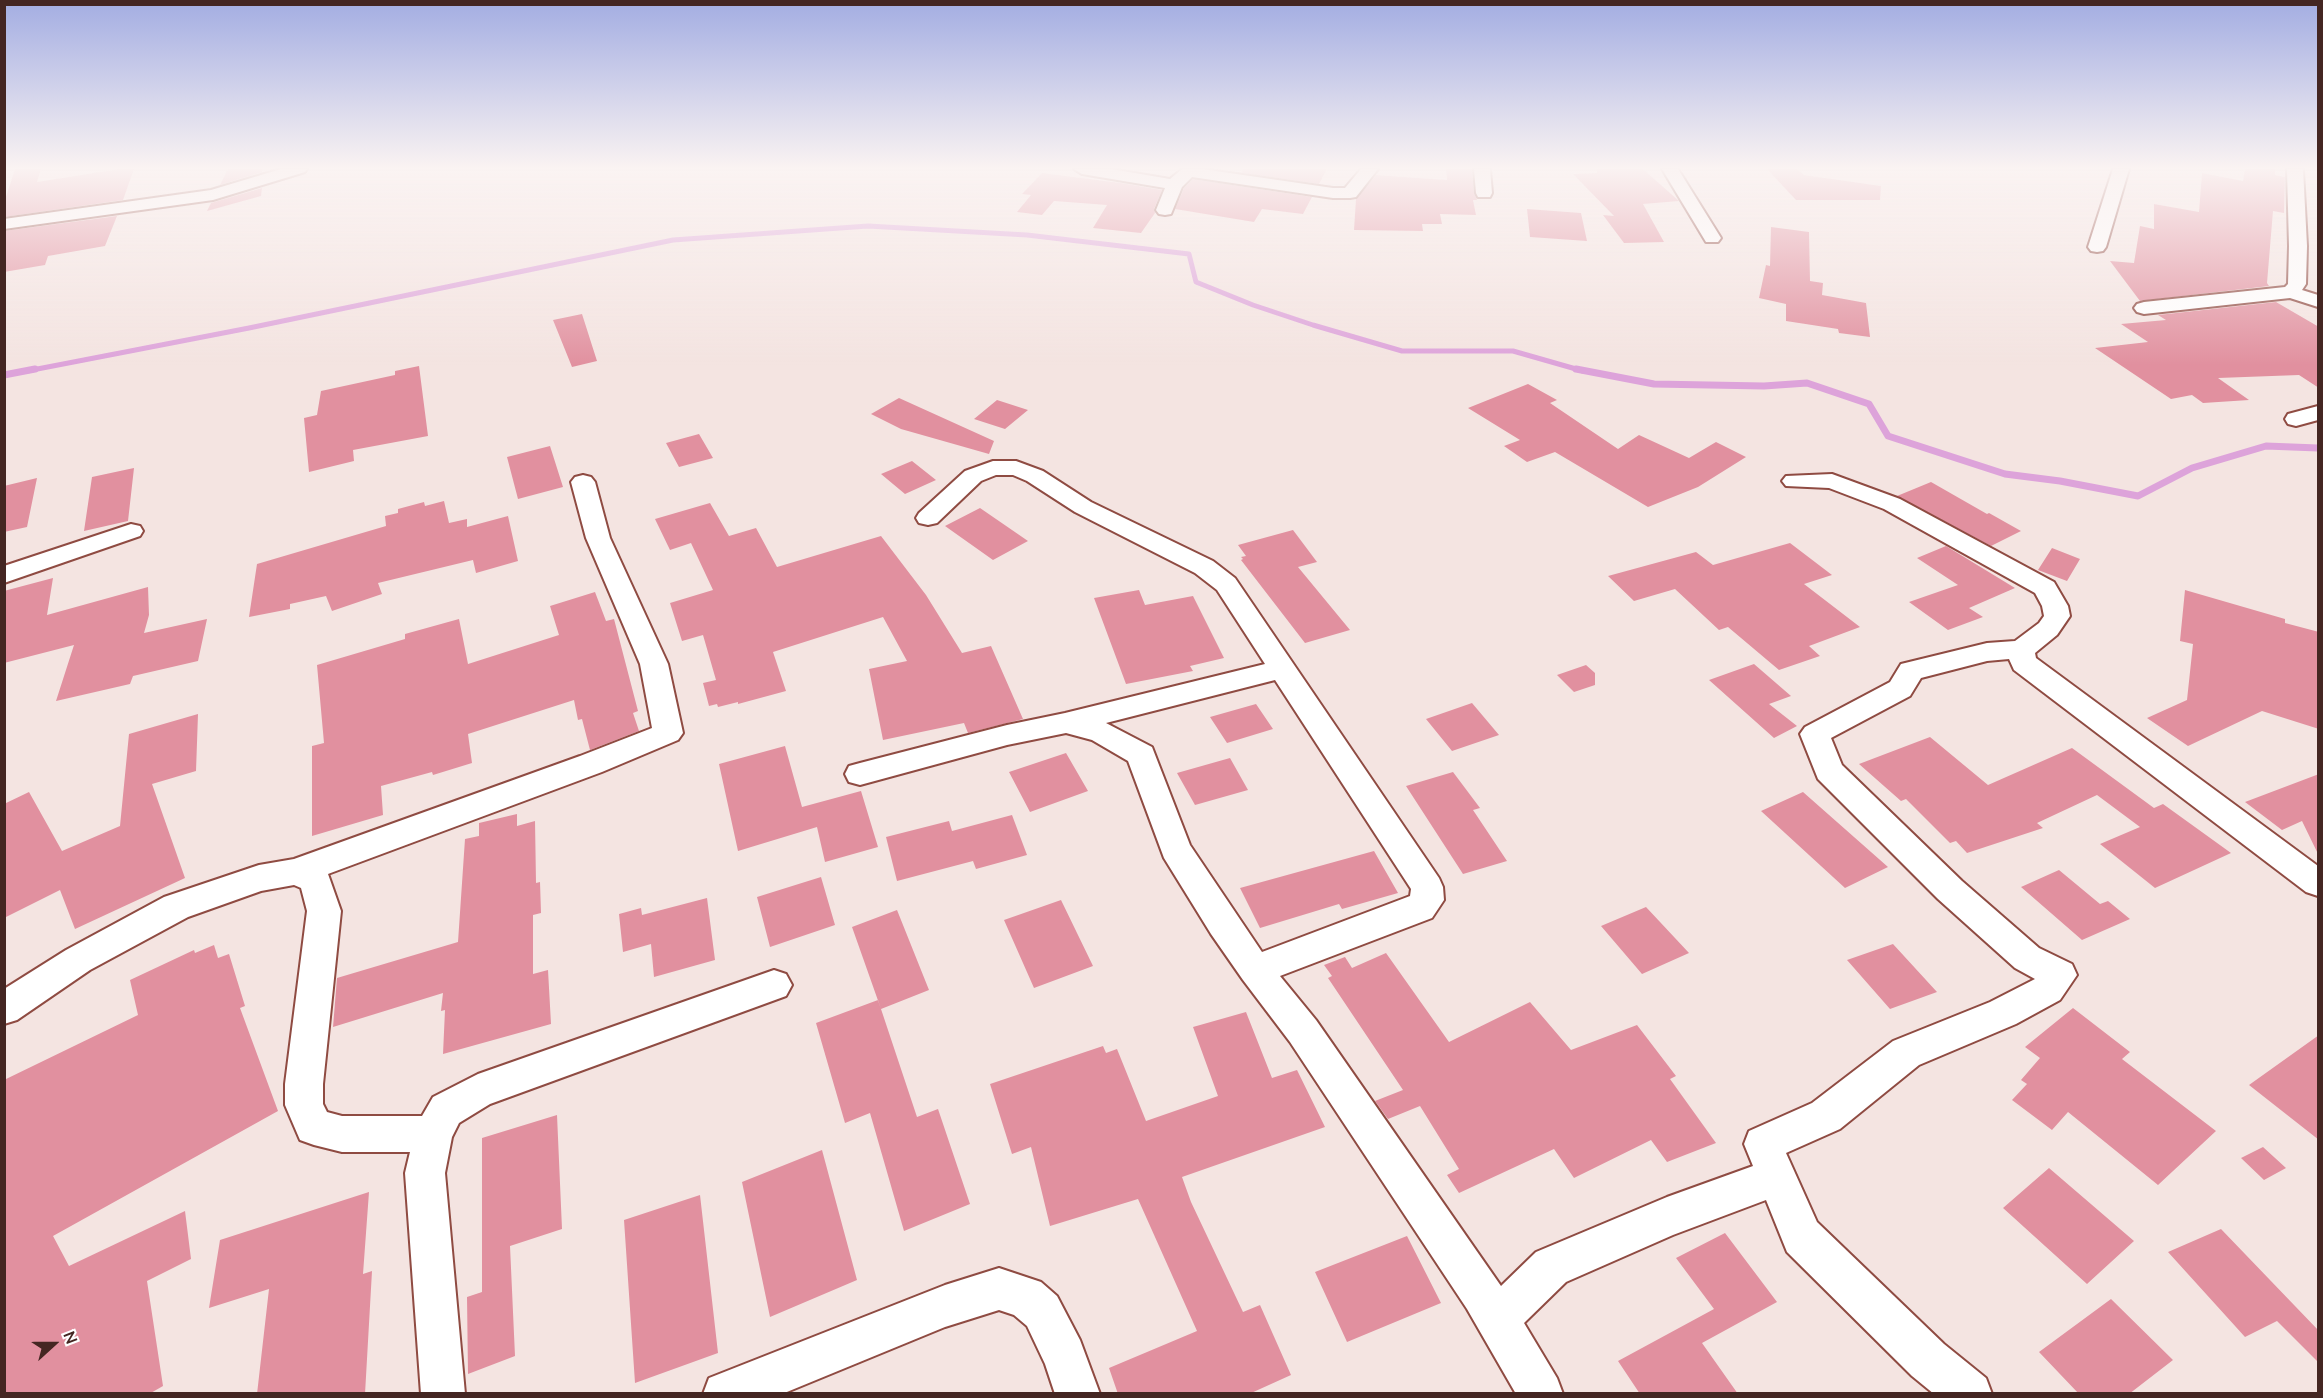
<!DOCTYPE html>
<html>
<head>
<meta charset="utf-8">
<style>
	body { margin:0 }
	#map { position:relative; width:2323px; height:1398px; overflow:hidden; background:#f4e4e1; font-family:Mulish,sans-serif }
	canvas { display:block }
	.frame { position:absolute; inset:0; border:6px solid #442622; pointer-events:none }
	.north { position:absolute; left:24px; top:1314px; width:60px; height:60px; -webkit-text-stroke:4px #fff; paint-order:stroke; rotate:69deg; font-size:16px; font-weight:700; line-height:24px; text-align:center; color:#442622 }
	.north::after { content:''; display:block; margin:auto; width:21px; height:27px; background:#442622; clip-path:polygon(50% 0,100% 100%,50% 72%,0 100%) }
</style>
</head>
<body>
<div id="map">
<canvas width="2323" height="1398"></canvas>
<div class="frame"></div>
<div class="north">N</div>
</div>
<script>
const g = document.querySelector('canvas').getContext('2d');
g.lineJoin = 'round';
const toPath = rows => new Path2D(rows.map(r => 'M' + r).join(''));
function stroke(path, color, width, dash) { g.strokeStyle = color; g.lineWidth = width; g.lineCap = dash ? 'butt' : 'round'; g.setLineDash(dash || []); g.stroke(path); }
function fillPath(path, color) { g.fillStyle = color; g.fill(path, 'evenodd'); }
stroke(toPath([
	[27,371,249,328,673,240,868,226,1027,235,1189,254,1196,282,1253,305,1313,325,1402,351,1513,351,1583,371]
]), '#dda3da', 5);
stroke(toPath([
	[1576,369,1654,384,1764,386,1807,383,1869,404,1888,436,2005,474,2060,481,2138,496,2192,468,2266,446,2318,448],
	[4,375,35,369]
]), '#dda3da', 7);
fillPath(toPath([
	[15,169,41,169,37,182,119,169,134,169,123,200,4,217,4,203],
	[228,169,262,169,262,172,220,185],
	[1243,169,1327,169,1319,184,1242,173],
	[1446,169,1472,169,1474,193,1477,200,1473,200,1476,215,1440,214,1442,224,1422,224,1423,231,1354,230,1356,199,1376,175,1447,180],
	[1597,169,1643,169,1679,201,1643,204,1664,242,1624,243,1603,215,1614,216,1573,174,1597,173],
	[1767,169,1797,169,1804,175,1881,186,1880,200,1796,200],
	[2245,169,2275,169,2275,175,2285,177,2284,213,2273,211,2267,283,2269,286,2140,301,2110,261,2134,263,2140,226,2154,229,2154,204,2199,212,2202,173,2243,181],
	[1042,173,1121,183,1162,190,1154,209,1155,213,1141,233,1093,228,1107,205,1054,201,1042,215,1017,212,1031,195,1022,194],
	[1193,179,1312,197,1303,214,1262,209,1254,222,1175,209,1184,188],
	[262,188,261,196,207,211,211,203],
	[1527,209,1581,213,1587,241,1530,237],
	[117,216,105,246,48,256,45,265,4,272,4,231],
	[1771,227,1809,232,1810,281,1823,283,1822,295,1866,303,1870,337,1839,333,1838,329,1786,321,1786,304,1759,298,1766,265,1770,266],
	[2276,302,2319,327,2319,388,2299,375,2218,378,2249,400,2203,403,2192,395,2171,399,2095,348,2148,342,2121,324,2166,320,2158,315],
	[582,314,597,361,572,367,553,320],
	[419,366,428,436,353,450,354,461,309,472,304,418,317,415,321,391,395,375,395,371],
	[1528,384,1557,400,1550,403,1618,449,1639,435,1689,458,1716,442,1746,457,1698,487,1648,507,1555,452,1527,462,1504,446,1520,440,1468,408],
	[899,398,994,441,989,454,901,429,871,414],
	[997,400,1028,410,1005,429,974,419],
	[699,434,713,458,679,467,666,443],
	[550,446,563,487,518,499,507,457],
	[912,461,936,480,905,494,881,474],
	[134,468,128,521,84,531,92,477],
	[37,478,27,527,4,532,4,486],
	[1931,482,1987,514,1989,513,2021,531,1991,546,1897,496],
	[444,501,449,523,467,519,467,527,508,516,518,561,476,573,473,560,378,583,382,594,332,611,326,596,290,604,290,609,249,617,257,564,386,526,385,516,398,513,398,509,424,502,425,506],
	[710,503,729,536,756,528,777,567,881,536,926,595,962,653,991,646,1023,719,968,733,964,723,883,740,869,669,907,661,883,617,773,652,786,691,738,704,738,702,718,707,717,704,709,706,703,683,716,680,703,635,682,641,670,603,713,590,691,543,670,550,655,519],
	[980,508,1028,541,993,560,945,526],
	[1293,530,1317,562,1298,567,1350,630,1305,643,1241,560,1243,559,1241,557,1246,556,1238,545],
	[1790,543,1832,575,1804,584,1860,627,1809,646,1820,656,1779,670,1728,627,1719,630,1675,589,1634,601,1608,576,1696,552,1713,565],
	[1946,546,2015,588,1969,608,1983,617,1948,630,1909,602,1958,585,1917,558],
	[2052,548,2080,559,2067,581,2038,570],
	[53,578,47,615,148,587,149,615,144,633,207,619,198,661,133,676,130,684,56,701,74,645,4,663,4,591],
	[1139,590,1145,605,1193,596,1224,658,1190,666,1193,671,1126,684,1094,598],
	[2185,590,2285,619,2285,623,2319,632,2319,729,2262,711,2188,746,2147,718,2187,700,2193,644,2180,641],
	[595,592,606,621,614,619,638,711,633,713,639,731,590,750,582,719,578,720,574,700,468,734,472,763,433,775,432,772,381,786,383,815,312,836,312,746,324,743,317,665,405,639,405,634,459,619,468,664,559,635,550,606],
	[1754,664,1791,696,1769,704,1797,726,1774,738,1709,680],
	[1586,665,1595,673,1595,685,1574,692,1557,675],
	[1472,703,1499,735,1452,751,1426,719],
	[1256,704,1273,729,1227,743,1210,717],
	[198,714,196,771,152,784,185,878,75,929,60,890,4,918,4,804,29,792,62,851,120,826,129,734],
	[1930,737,1988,785,2072,748,2154,808,2163,804,2231,853,2155,888,2100,844,2140,827,2097,795,2037,823,2043,828,1967,853,1956,841,1950,843,1906,799,1901,801,1859,764],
	[785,746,802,807,861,791,878,847,825,862,817,827,738,851,719,764],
	[1066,753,1088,791,1030,812,1009,772],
	[1230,758,1248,790,1195,805,1177,773],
	[1453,772,1480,808,1473,810,1507,861,1463,874,1406,786],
	[2319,774,2319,856,2302,821,2282,830,2245,802],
	[1803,792,1888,867,1845,888,1761,811],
	[517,814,517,826,535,821,536,883,540,882,541,913,533,915,533,974,548,970,551,1024,443,1054,445,1010,441,1011,443,993,333,1027,337,978,458,942,465,839,479,836,479,823],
	[1012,815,1027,855,976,869,973,861,897,881,886,837,949,821,952,831],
	[1374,851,1398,893,1342,909,1339,904,1260,928,1240,888],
	[2059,870,2100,904,2108,901,2130,919,2082,940,2021,887],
	[821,877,835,925,770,947,757,897],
	[707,898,715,960,654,977,651,944,623,952,619,914,641,908,642,915],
	[1061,900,1093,966,1034,988,1004,920],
	[1646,907,1689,953,1642,974,1601,926],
	[897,910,929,990,881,1009,852,927],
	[1893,944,1937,992,1890,1009,1847,960],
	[214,945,218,958,229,954,245,1006,240,1008,278,1111,53,1236,69,1266,185,1211,191,1259,147,1281,163,1386,149,1394,4,1394,4,1080,138,1015,130,980,194,950,195,953],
	[1386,953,1449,1042,1530,1002,1571,1050,1637,1025,1676,1076,1670,1079,1716,1143,1667,1162,1651,1140,1574,1178,1554,1149,1459,1193,1447,1175,1459,1169,1420,1106,1388,1119,1375,1101,1403,1090,1328,978,1332,976,1324,965,1345,957,1352,968],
	[878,1000,917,1117,938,1109,970,1204,904,1231,870,1113,845,1123,816,1023],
	[2073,1008,2130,1052,2122,1059,2216,1131,2158,1185,2068,1112,2052,1130,2012,1100,2027,1084,2021,1080,2040,1058,2025,1047],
	[1246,1012,1272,1078,1297,1070,1325,1127,1182,1177,1191,1202,1243,1312,1260,1305,1291,1375,1249,1394,1118,1394,1109,1368,1197,1331,1138,1199,1050,1226,1031,1147,1012,1154,990,1084,1103,1046,1106,1053,1117,1049,1146,1121,1218,1096,1193,1027],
	[2319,1035,2319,1140,2249,1085],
	[557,1115,562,1229,510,1246,515,1356,468,1374,467,1297,482,1292,482,1138],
	[2263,1147,2286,1168,2264,1180,2241,1158],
	[822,1150,857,1280,770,1317,742,1182],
	[2049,1168,2134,1241,2087,1284,2003,1208],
	[369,1192,363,1274,372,1271,365,1394,257,1394,269,1289,209,1308,220,1240],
	[700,1195,718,1353,635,1383,624,1220],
	[2221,1229,2319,1331,2319,1363,2277,1321,2245,1337,2168,1252],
	[1725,1233,1777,1302,1702,1343,1738,1394,1640,1394,1618,1361,1714,1309,1676,1258],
	[1407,1236,1441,1303,1347,1342,1315,1272],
	[2111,1299,2173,1360,2129,1394,2079,1394,2039,1352]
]), '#e1909f');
const street = toPath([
	[281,169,307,169,305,172,213,200,4,229,4,219,211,190,281,169],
	[1074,169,1111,169,1170,179,1182,169,1202,169,1333,188,1345,188,1361,169,1378,169,1356,197,1350,198,1333,198,1192,177,1182,187,1171,214,1165,215,1159,214,1156,210,1165,188,1082,174,1074,169],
	[1474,169,1490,169,1492,193,1490,197,1478,197,1476,193,1474,169],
	[1662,169,1678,169,1721,238,1718,242,1706,242,1662,169],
	[2113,169,2129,169,2106,247,2103,251,2097,252,2091,251,2088,247,2113,169],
	[2287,169,2303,169,2307,246,2306,284,2302,290,2318,295,2318,307,2290,298,2144,314,2137,312,2134,308,2137,304,2144,302,2285,287,2288,284,2289,246,2287,169],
	[2318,406,2318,420,2296,426,2288,424,2285,419,2288,414,2318,406],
	[993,461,1016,461,1043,471,1091,502,1213,561,1235,578,1439,878,1443,887,1444,900,1432,918,1280,976,1316,1020,1501,1286,1536,1252,1667,1197,1753,1166,1744,1144,1749,1131,1812,1103,1893,1041,1990,1002,2035,979,2015,968,1938,899,1818,779,1800,734,1805,727,1890,682,1901,664,1987,643,2015,641,2039,623,2044,616,2042,606,2035,593,1884,509,1829,488,1786,486,1782,481,1786,476,1832,474,1900,499,2054,582,2068,606,2070,616,2057,635,2035,653,2036,658,2318,866,2318,896,2306,892,2014,670,2009,659,1987,661,1921,678,1910,696,1831,738,1842,765,1962,881,2039,948,2072,964,2077,975,2060,1000,2016,1024,1919,1065,1840,1129,1786,1153,1817,1222,1944,1344,1986,1378,1992,1394,1934,1394,1912,1376,1787,1252,1766,1200,1673,1235,1566,1282,1524,1323,1557,1378,1563,1394,1516,1394,1467,1309,1290,1042,1243,980,1211,934,1164,858,1128,761,1092,740,1066,733,1007,745,860,785,849,782,845,774,849,766,860,763,1007,725,1065,713,1265,664,1217,590,1195,573,1075,512,1027,481,1013,475,996,475,981,481,937,523,928,525,919,523,916,518,919,513,965,471,993,461],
	[1275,680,1411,889,1410,896,1262,952,1190,845,1152,747,1106,723,1275,680],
	[583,475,591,477,595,482,610,538,668,664,683,733,678,740,602,772,328,874,341,911,323,1084,323,1104,327,1112,342,1116,422,1116,433,1097,478,1074,774,970,786,974,792,985,786,996,490,1104,459,1123,452,1137,445,1173,465,1394,421,1394,405,1173,410,1152,342,1152,314,1145,300,1140,285,1105,285,1084,307,911,301,888,294,885,261,891,188,917,90,970,17,1020,4,1024,4,989,66,950,164,897,259,865,294,859,580,756,652,728,640,664,586,538,571,482,575,477,583,475],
	[131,524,140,526,143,531,140,536,4,583,4,566,131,524],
	[999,1268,1041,1282,1057,1296,1080,1340,1100,1394,1055,1394,1045,1364,1027,1326,1014,1315,999,1310,945,1327,782,1394,703,1394,709,1378,945,1285,999,1268]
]);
stroke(street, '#8f4b42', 4);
fillPath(street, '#fff');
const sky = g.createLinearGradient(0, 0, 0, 365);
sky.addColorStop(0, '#a3ade2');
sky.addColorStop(0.46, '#faf3f2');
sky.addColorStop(1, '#faf3f200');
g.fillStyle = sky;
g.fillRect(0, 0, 2323, 365);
</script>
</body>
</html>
